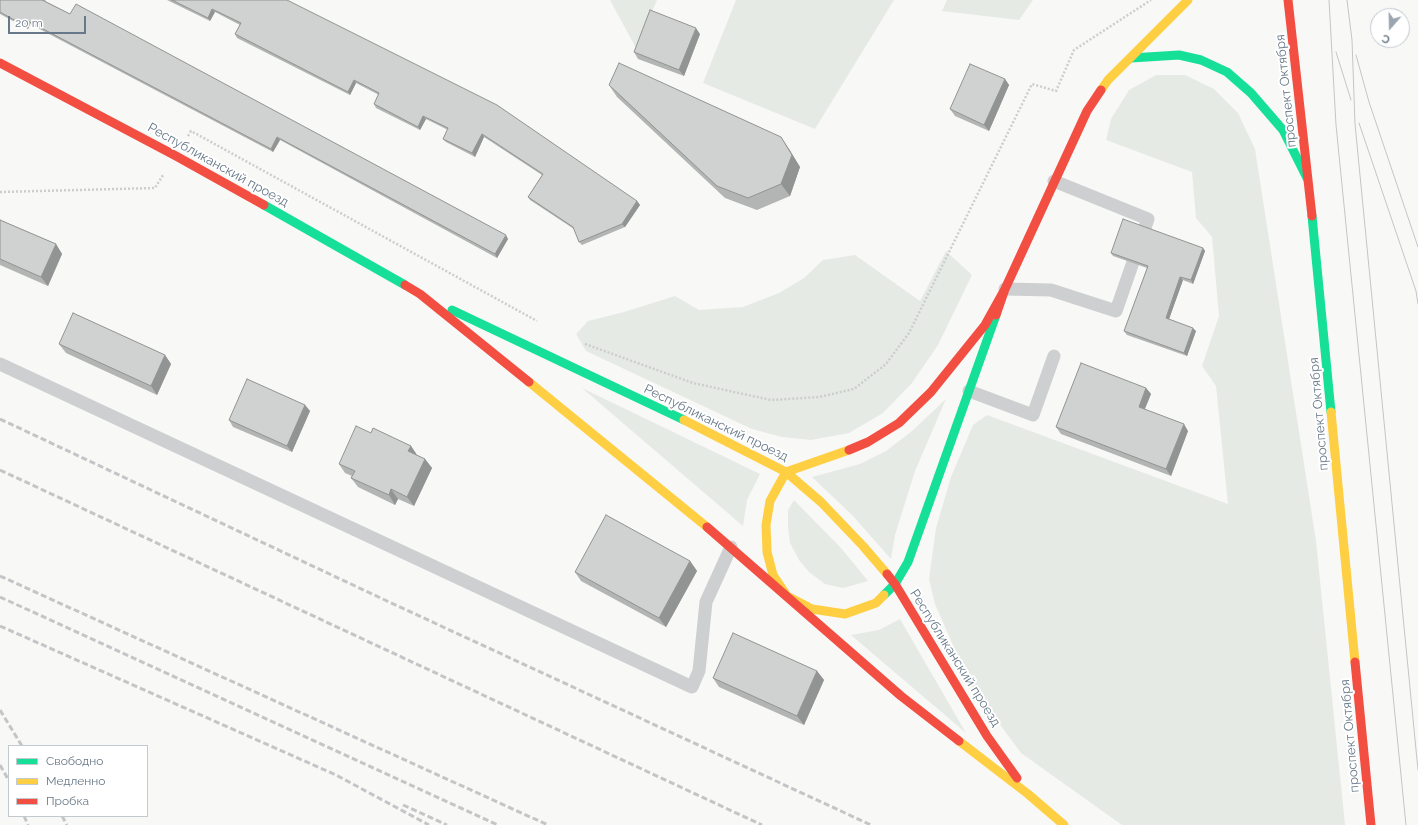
<!DOCTYPE html>
<html>
<head>
<meta charset="utf-8">
<style>
	body { margin:0 }
	#map { position:relative; width:1418px; height:825px; overflow:hidden; background:#f8f8f7; font-family:Raleway,sans-serif }
	canvas { display:block }
	.legend { position:absolute; left:8px; top:745px; width:140px; height:72px; box-sizing:border-box; background:#fff; border:1px solid #c2c9cf; margin:0; padding:5px 7px; list-style:none; font-size:12px; color:#677888 }
	.legend li { display:flex; align-items:center; gap:8px; height:20px }
	.legend b { width:20px; border:1px solid #c2c9cf }
	.north { position:absolute; left:1370px; top:8px; width:40px; height:40px; box-sizing:border-box; background:#fff; border:1px solid #c2c9cf; border-radius:50%; rotate:200deg; font-size:11px; font-weight:700; line-height:16px; text-align:center; color:#677888 }
	.north::after { content:''; display:block; margin:auto; width:14px; height:18px; background:#9aa5af; clip-path:polygon(50% 0,100% 100%,50% 72%,0 100%) }
	.scale { position:absolute; left:8px; top:16px; width:78px; height:18px; box-sizing:border-box; border:2px solid #677888; border-top:0; padding-left:5px; font-size:12px; line-height:14px; white-space:nowrap; color:#677888; -webkit-text-stroke:3px #fff; paint-order:stroke }
</style>
</head>
<body>
<div id="map">
<canvas width="1418" height="825"></canvas>
<ul class="legend">
<li><b style="height:5px;background:#16e098"></b>Свободно</li>
<li><b style="height:5px;background:#ffcf43"></b>Медленно</li>
<li><b style="height:5px;background:#f24e42"></b>Пробка</li>
</ul>
<div class="north">С</div>
<div class="scale">20 m</div>
</div>
<script>
const g = document.querySelector('canvas').getContext('2d');
g.lineJoin = 'round';
function fillPath(path, color) { g.fillStyle = color; g.fill(path, 'evenodd'); }
const toPath = rows => new Path2D(rows.map(r => 'M' + r).join(''));
function stroke(path, color, width, dash) { g.strokeStyle = color; g.lineWidth = width; g.lineCap = dash ? 'butt' : 'round'; g.setLineDash(dash || []); g.stroke(path); }
function label(font, color, halo, rows, align = 'center') {
  g.font = font + ' Raleway,sans-serif'; g.lineWidth = 4; g.setLineDash([]); g.textBaseline = 'middle'; g.strokeStyle = halo; g.fillStyle = color; for (const [text, x, y, turn = 0] of rows) {
    g.save(); g.translate(x, y); g.rotate((+turn || 0) * Math.PI / 180); g.textAlign = isNaN(turn) ? turn : align; if (halo) g.strokeText(text, 0, 0); g.fillText(text, 0, 0); g.restore();
  }
}
fillPath(toPath([
	[610,0,657,0,636,48],
	[736,0,894,0,815,129,703,83],
	[947,0,1033,0,1019,20,942,11],
	[1156,75,1185,75,1214,89,1238,113,1255,149,1316,541,1345,825,1122,825,1021,753,970,684,935,604,929,579,936,528,951,477,973,425,987,415,1228,504,1216,386,1202,366,1219,316,1212,237,1196,218,1192,172,1106,140,1111,119,1129,90],
	[946,251,972,275,938,345,912,383,883,413,849,433,811,440,782,437,752,429,586,351,576,334,588,321,624,312,675,296,699,310,743,307,779,293,804,278,823,260,855,255,920,301],
	[582,388,760,474,747,500,743,526],
	[946,399,915,471,895,535,891,559,852,515,812,477,860,464,886,451,912,431],
	[794,500,841,548,868,581,843,588,825,584,809,572,799,560,790,543,788,527,788,510],
	[900,619,966,733,851,635,879,630]
]), '#e6eae4');
stroke(toPath([
	[188,136,191,131,537,321],
	[0,192,155,188,163,175],
	[585,344,693,383,771,400,819,397,854,389,886,364,909,333,1032,84,1056,91,1074,50,1151,0]
]), '#cccdcd', 2.5, [2, 2]);
stroke(toPath([
	[1005,289,1051,290,1116,311,1148,219,1054,181],
	[0,364,692,687,699,671,706,602,731,547],
	[969,391,1033,415,1054,356]
]), '#cecfd0', 13);
stroke(toPath([
	[1131,58,1179,55,1201,60,1227,72,1251,93,1283,130,1307,178],
	[264,205,405,285],
	[1312,216,1331,412],
	[452,310,684,420],
	[884,595,895,584,908,562,996,315]
]), '#16e098', 9);
stroke(toPath([
	[1101,90,1108,80,1188,0],
	[529,382,707,527],
	[1331,412,1355,662],
	[684,420,786,472,821,502,863,546,887,574],
	[849,450,786,472,770,501,766,525,767,552,773,575,787,596,812,609,845,614,876,603,884,595],
	[959,741,1028,794,1064,825]
]), '#ffcf43', 9);
stroke(toPath([
	[1288,0,1312,216],
	[0,63,176,156,264,205],
	[405,285,420,294,529,382],
	[996,315,1005,289,1087,111,1101,90],
	[849,450,868,442,899,423,931,392,985,325,1005,289],
	[707,527,901,696,959,741],
	[887,574,895,584,987,736,1017,778],
	[1355,662,1371,825]
]), '#f24e42', 9);
stroke(toPath([
	[1329,0,1336,125,1406,825],
	[1347,0,1352,40,1355,124,1418,770],
	[1336,52,1351,100],
	[1356,55,1369,102,1418,247],
	[1359,123,1416,291,1418,304]
]), '#c3c5c6', 1);
stroke(toPath([
	[0,419,387,601,871,825],
	[0,470,762,825],
	[0,576,548,825],
	[0,597,498,825],
	[0,626,336,775,429,825],
	[0,710,22,746],
	[0,765,9,781],
	[403,805,447,825],
	[24,816,28,825],
	[62,816,67,825]
]), '#c3c5c6', 3, [6, 3]);
fillPath(toPath([
	[0,0,46,0,45,1,508,239,497,258,280,140,273,152,30,24,28,29,0,14],
	[167,0,287,0,637,201,640,205,625,227,582,245,579,242,574,229,530,200,528,197,542,175,484,137,475,157,446,142,443,139,448,130,426,119,420,130,376,108,374,104,379,95,356,83,350,95,237,38,235,34,240,25,215,12,210,21],
	[700,34,684,76,638,59,634,52],
	[1005,79,1009,85,989,131,955,116,950,109],
	[609,85,789,149,800,167,790,196,757,210,725,198,617,97],
	[0,220,56,244,62,254,48,286,0,265],
	[1203,248,1205,251,1193,284,1183,280,1169,319,1196,331,1187,356,1127,335,1124,331,1147,268,1113,256,1111,253],
	[59,344,165,355,171,364,157,395,66,353],
	[1146,388,1151,394,1145,409,1188,431,1171,476,1061,434,1056,427],
	[305,405,310,411,292,452,233,427,229,420],
	[371,433,411,446,417,455,425,459,432,468,414,506,398,499,395,505,358,487,351,478,352,476,345,473,339,464],
	[690,561,697,571,666,627,581,581,575,572],
	[817,671,824,680,804,725,719,687,713,678]
]), '#b3b5b5');
fillPath(toPath([
	[212,9,215,12,210,21,208,18],
	[28,21,30,24,28,29,25,26],
	[696,28,700,34,684,76,679,70],
	[1005,79,1009,85,989,131,984,125],
	[354,80,356,83,350,95,348,92],
	[423,116,426,119,420,130,418,127],
	[482,134,484,137,475,157,472,153],
	[277,137,280,140,273,152,271,149],
	[781,137,789,149,800,167,790,196,781,184],
	[637,201,640,205,625,227,622,224],
	[506,235,508,239,497,258,495,254],
	[56,244,62,254,48,286,41,277],
	[1203,248,1205,251,1193,284,1191,280],
	[1180,277,1183,280,1168,322,1166,318],
	[1193,328,1196,331,1187,356,1184,353],
	[165,355,171,364,157,395,151,386],
	[1146,388,1151,394,1143,413,1139,407],
	[305,405,310,411,292,452,287,446],
	[1184,424,1188,431,1171,476,1166,469],
	[411,446,417,455,408,451],
	[425,459,432,468,414,506,407,497],
	[391,489,398,499,395,505,389,495],
	[690,561,697,571,666,627,659,618],
	[817,671,824,680,804,725,797,716]
]), '#929393');
const building = toPath([
	[0,0,42,0,70,14,76,4,506,235,495,254,277,137,271,149,28,21,25,26,0,12,0,0],
	[172,0,287,0,497,105,637,201,622,224,579,242,573,227,528,197,543,174,482,134,472,153,443,139,448,128,423,116,418,127,374,104,379,93,354,80,348,92,235,34,241,23,212,9,208,18,172,0],
	[650,10,696,28,679,70,634,52,650,10],
	[619,63,781,137,792,155,781,184,748,198,717,186,609,85,619,63],
	[970,64,1005,79,984,125,950,109,970,64],
	[1123,219,1203,248,1191,280,1180,277,1166,318,1193,328,1184,353,1124,331,1148,266,1111,253,1123,219],
	[0,220,56,244,41,277,0,259,0,220],
	[73,313,165,355,151,386,59,344,73,313],
	[1081,363,1146,388,1139,407,1184,424,1166,469,1056,427,1081,363],
	[247,379,305,405,287,446,229,420,247,379],
	[356,426,371,433,373,428,411,446,408,451,425,459,407,497,391,489,389,495,351,478,355,471,339,464,356,426],
	[606,515,690,561,659,618,575,572,606,515],
	[733,633,817,671,797,716,713,678,733,633]
]);
fillPath(building, '#d0d2d2');
stroke(building, '#929393', 1);
label('13px', '#677888', '#fff', [
	["проспект Октября",1286,91,-96],
	["Республиканский проезд",218,165,29],
	["проспект Октября",1319,414,-95],
	["Республиканский проезд",716,423,26],
	["Республиканский проезд",955,658,58],
	["проспект Октября",1350,736,-95]
]);
</script>
</body>
</html>
